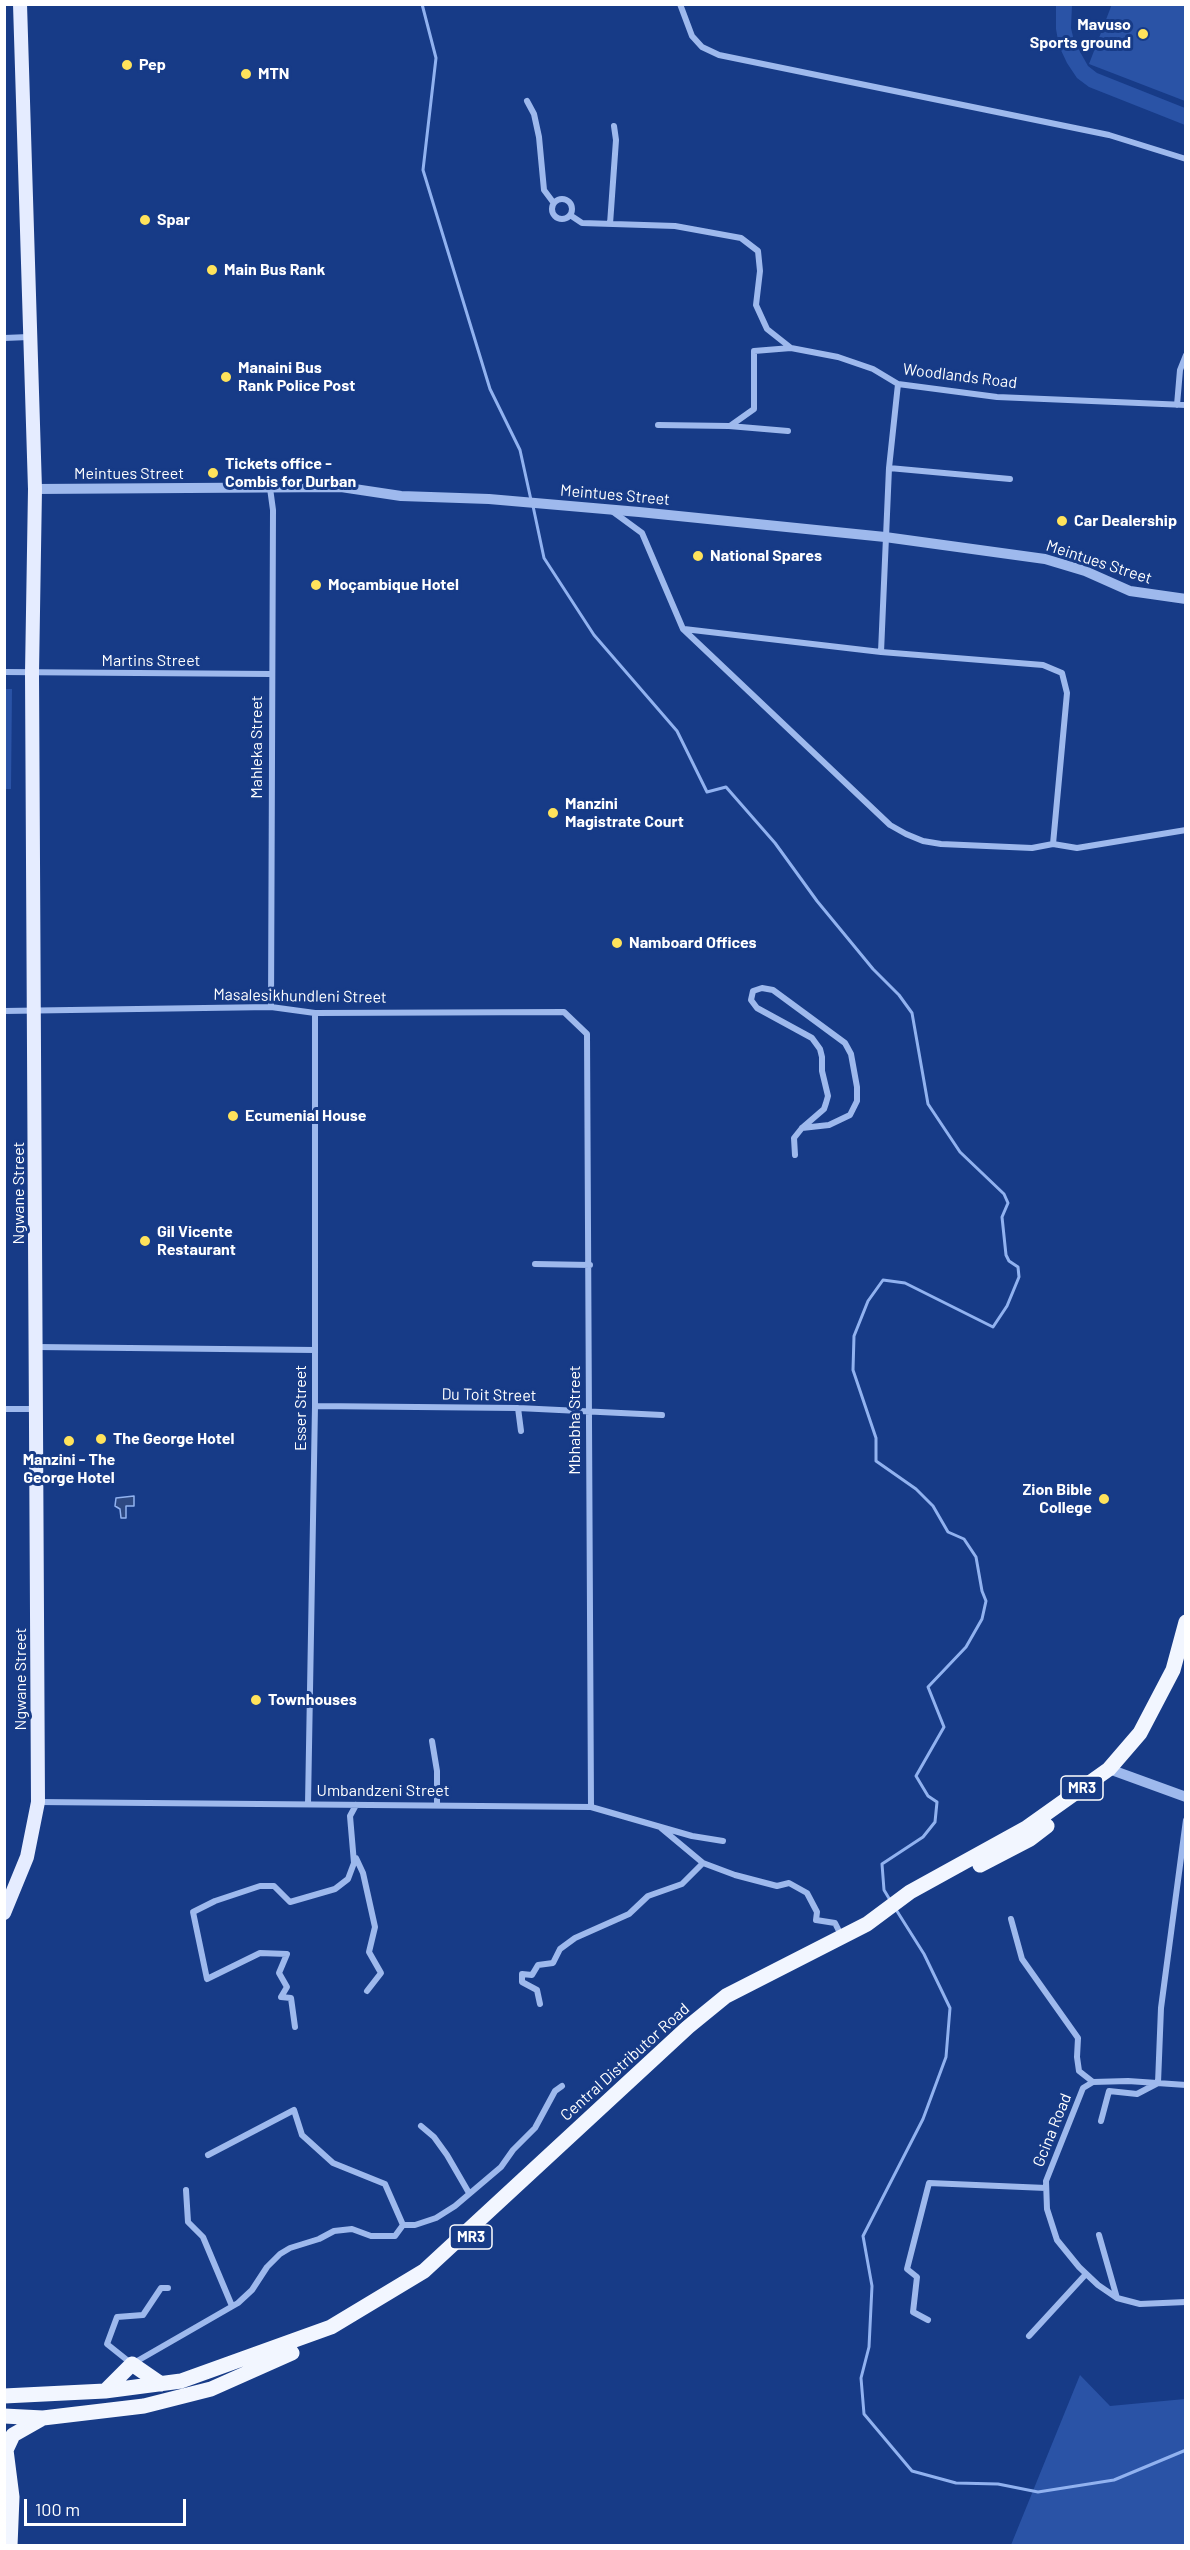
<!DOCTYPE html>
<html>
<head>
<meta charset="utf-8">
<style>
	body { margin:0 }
	#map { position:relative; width:1190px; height:2550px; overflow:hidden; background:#173b87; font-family:Barlow,sans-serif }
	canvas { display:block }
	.frame { position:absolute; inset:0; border:6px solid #fff; pointer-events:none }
	.scale { position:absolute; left:24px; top:2499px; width:162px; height:27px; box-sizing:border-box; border:3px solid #fff; border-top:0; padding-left:8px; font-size:18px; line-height:21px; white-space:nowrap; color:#fff; -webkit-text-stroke:4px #173b87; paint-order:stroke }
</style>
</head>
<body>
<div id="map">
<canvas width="1190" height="2550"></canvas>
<div class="frame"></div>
<div class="scale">100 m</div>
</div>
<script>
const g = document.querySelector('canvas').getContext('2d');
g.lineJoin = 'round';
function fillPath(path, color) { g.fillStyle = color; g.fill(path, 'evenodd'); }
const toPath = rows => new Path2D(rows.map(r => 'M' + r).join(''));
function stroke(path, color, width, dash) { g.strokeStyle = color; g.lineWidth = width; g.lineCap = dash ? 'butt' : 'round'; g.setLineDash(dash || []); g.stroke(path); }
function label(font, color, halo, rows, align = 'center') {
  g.font = font + ' Barlow,sans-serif'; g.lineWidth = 6; g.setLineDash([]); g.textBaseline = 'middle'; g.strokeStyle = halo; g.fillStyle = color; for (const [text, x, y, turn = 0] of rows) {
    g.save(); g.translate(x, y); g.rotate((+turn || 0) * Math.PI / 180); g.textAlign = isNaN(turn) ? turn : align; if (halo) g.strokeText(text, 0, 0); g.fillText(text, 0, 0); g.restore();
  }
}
fillPath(toPath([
	[1112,4,1185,5,1185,101,1089,64],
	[1056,5,1072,5,1071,28,1074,41,1088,66,1097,73,1185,108,1185,125,1089,87,1077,78,1067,63,1059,46,1056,29],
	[5,689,12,689,11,789,5,789],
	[1080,2375,1110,2406,1185,2399,1185,2545,1011,2545]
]), '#2a53a6');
const water = toPath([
	[134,1496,134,1506,126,1506,126,1518,121,1518,120,1509,115,1506,116,1498,134,1496]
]);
fillPath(water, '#2e4982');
stroke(water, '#91b2f0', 1.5);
stroke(toPath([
	[422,4,436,58,423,170,490,389,520,450,531,500],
	[533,506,544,558,594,635,677,731,707,792,726,787,775,843,817,901,873,969,899,995,912,1013,928,1104,960,1152,1004,1194,1008,1203,1002,1217,1006,1255,1009,1261,1018,1267,1019,1277,1007,1306,993,1327,905,1283,883,1280,868,1301,854,1336,853,1370,876,1438,876,1461,916,1489,933,1506,948,1532,964,1539,976,1557,982,1591,986,1601,982,1619,966,1647,928,1687,944,1727,916,1776,928,1796,937,1802,935,1822,923,1837,882,1864,884,1890,890,1900],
	[895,1908,924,1954,950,2008,946,2057,923,2119,863,2236,872,2286,869,2347,861,2378,864,2414,912,2471,956,2483,998,2484,1038,2492,1114,2480,1186,2450]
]), '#91b2f0', 3);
stroke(toPath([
	[680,4,692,36,702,47,719,55,1109,135,1186,159],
	[527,101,534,114,539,137,544,190,553,202],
	'552 209a10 10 0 1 1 20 0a10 10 0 1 1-20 0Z',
	[570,215,582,223,675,226,741,238,758,251,760,271,756,305,767,329,791,348,838,357,873,369,898,384,997,397,1186,405],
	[610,224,616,140,614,126],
	[4,338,29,337],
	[1177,405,1180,370,1186,355],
	[658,425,729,426,788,431],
	[730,426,754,409,754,351,791,348],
	[889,468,1010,479],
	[270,488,273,510,271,1007],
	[612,511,642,533,683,629,890,825,906,834,923,841,941,844,1032,848,1053,844,1077,848,1186,830],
	[684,629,881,652,1043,665,1062,673,1067,693,1053,844],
	[881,652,889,468,898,384],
	[4,672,271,674],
	[4,1011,271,1007,315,1013,564,1012,587,1034,591,1807],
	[795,1155,794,1138,802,1128,824,1109,826,1103,828,1096,822,1071,822,1057,820,1049,812,1038,757,1008,751,1000,753,991,762,988,773,990,845,1043,851,1054,857,1087,857,1101,850,1115,829,1125,802,1128],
	[535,1264,590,1265],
	[37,1347,315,1350],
	[315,1406,518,1408,662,1415],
	[518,1408,521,1431],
	[4,1409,36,1409],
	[432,1741,437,1771,437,1805],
	[38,1802,591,1807,692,1836,723,1841],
	[308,1804,315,1406,315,1013],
	[661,1828,703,1863,735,1875,777,1886,789,1883,807,1893,817,1912,816,1920,835,1923,842,1937],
	[356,1858,363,1873,375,1927,369,1952,381,1973,367,1991],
	[1011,1919,1022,1959,1078,2038,1077,2057,1079,2071,1093,2082],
	[540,2004,537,1990,522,1982,522,1974,532,1975,538,1965,553,1963,560,1949,575,1938,629,1914,648,1896,682,1884,703,1863],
	[295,2027,291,1998,281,1997,287,1987,279,1973,287,1954,260,1953,207,1979,193,1912,215,1901,260,1886,274,1886,290,1902,335,1889,348,1879,354,1863,350,1816,356,1805],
	[1186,2085,1128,2081,1093,2082,1083,2088,1046,2181,1047,2209,1057,2240,1079,2267,1098,2285,1117,2298,1140,2304,1186,2302],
	[1101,2121,1109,2091,1137,2094,1158,2083,1161,2008,1186,1820],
	[421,2126,434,2137,447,2155,469,2193],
	[208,2155,294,2110,302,2135,333,2163,385,2184,403,2225],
	[186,2190,188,2222,203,2237,232,2306],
	[1099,2235,1117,2298],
	[168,2288,161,2288,143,2315,117,2317,107,2344,132,2364,238,2303,252,2290,267,2267,280,2254,290,2248,319,2239,334,2231,352,2229,371,2236,395,2236,403,2225,415,2225,436,2218,455,2206,501,2167,513,2150,535,2128,555,2091,562,2086],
	[928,2320,913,2312,917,2277,907,2269,929,2183,1046,2188],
	[1029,2336,1086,2274]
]), '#9eb9ed', 6);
stroke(toPath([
	[35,489,341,487,401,496,489,499,639,512,885,537,1045,559,1085,571,1130,591,1186,599],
	[1109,1769,1186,1797]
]), '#9eb9ed', 10);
stroke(toPath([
	[4,1913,27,1857,38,1802,32,673,35,489,20,4]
]), '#e5ecff', 14);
stroke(toPath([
	[980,1865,1030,1839,1047,1826],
	[105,2391,132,2364,161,2384],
	[4,2396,105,2391,181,2381,331,2327,424,2271,688,2027,726,1996,867,1924,910,1892,1026,1828,1109,1769,1140,1733,1173,1670,1186,1622],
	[4,2416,43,2418,144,2406,211,2389,292,2353],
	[10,2546,12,2497,6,2450,13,2435,43,2418]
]), '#f2f6ff', 15);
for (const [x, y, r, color] of [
	[1143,34,6,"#ffe35b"],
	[127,65,6,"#ffe35b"],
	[246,74,6,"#ffe35b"],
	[145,220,6,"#ffe35b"],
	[212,270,6,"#ffe35b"],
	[226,377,6,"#ffe35b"],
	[213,473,6,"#ffe35b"],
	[1062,521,6,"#ffe35b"],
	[698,556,6,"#ffe35b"],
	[316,585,6,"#ffe35b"],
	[553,813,6,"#ffe35b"],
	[617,943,6,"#ffe35b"],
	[233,1116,6,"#ffe35b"],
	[145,1241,6,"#ffe35b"],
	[101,1439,6,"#ffe35b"],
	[69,1441,6,"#ffe35b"],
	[1104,1499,6,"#ffe35b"],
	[256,1700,6,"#ffe35b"]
]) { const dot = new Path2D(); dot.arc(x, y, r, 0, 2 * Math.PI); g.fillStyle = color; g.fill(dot); stroke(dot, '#173b87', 2); }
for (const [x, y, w] of [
	[1082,1788,42],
	[471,2237,42]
]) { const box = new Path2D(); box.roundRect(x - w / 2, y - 12, w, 24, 4.5); g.fillStyle = '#173b87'; g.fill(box); stroke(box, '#fff', 1.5); }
label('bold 15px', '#fff', null, [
	["MR3",1082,1788],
	["MR3",471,2237]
]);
label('bold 16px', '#fff', '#173b87', [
	["Mavuso",1131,25,"right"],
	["Sports ground",1131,43,"right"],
	["Pep",139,65],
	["MTN",258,74],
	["Spar",157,220],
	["Main Bus Rank",224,270],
	["Manaini Bus",238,368],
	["Rank Police Post",238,386],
	["Tickets office -",225,464],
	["Combis for Durban",225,482],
	["Car Dealership",1074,521],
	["National Spares",710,556],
	["Moçambique Hotel",328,585],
	["Manzini",565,804],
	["Magistrate Court",565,822],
	["Namboard Offices",629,943],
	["Ecumenial House",245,1116],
	["Gil Vicente",157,1232],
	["Restaurant",157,1250],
	["The George Hotel",113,1439],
	["Manzini - The",69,1460,"center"],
	["George Hotel",69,1478,"center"],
	["Zion Bible",1092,1490,"right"],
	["College",1092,1508,"right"],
	["Townhouses",268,1700]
], 'left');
label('16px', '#fff', '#173b87', [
	["Woodlands Road",960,376,7],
	["Meintues Street",129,474],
	["Meintues Street",615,495,5],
	["Meintues Street",1099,562,18],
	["Martins Street",151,661],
	["Mahleka Street",257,747,-90],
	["Masalesikhundleni Street",300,996,1],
	["Ngwane Street",19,1193,-90],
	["Du Toit Street",489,1395,1],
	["Esser Street",301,1408,-90],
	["Mbhabha Street",575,1420,-90],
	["Ngwane Street",21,1679,-90],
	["Umbandzeni Street",383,1791],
	["Central Distributor Road",625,2062,-42],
	["Gcina Road",1052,2130,-68]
]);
</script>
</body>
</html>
